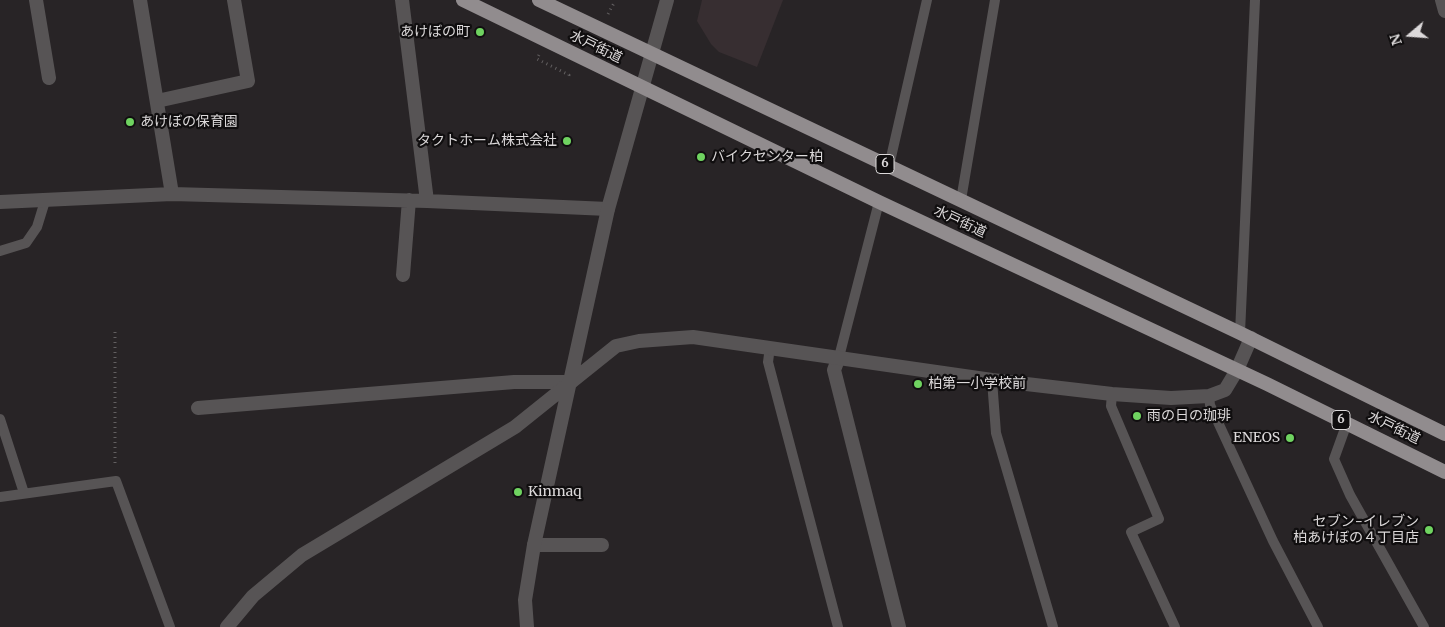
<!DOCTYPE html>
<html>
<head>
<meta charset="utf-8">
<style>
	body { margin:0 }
	#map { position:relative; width:1445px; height:627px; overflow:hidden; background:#282426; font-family:Merriweather,serif }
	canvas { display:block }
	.north { position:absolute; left:1385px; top:10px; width:50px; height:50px; -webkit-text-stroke:4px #100e0f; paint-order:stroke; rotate:252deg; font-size:14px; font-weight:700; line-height:20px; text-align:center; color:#dcd9da }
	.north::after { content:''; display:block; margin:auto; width:18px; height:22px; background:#dcd9da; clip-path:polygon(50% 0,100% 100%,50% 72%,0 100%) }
</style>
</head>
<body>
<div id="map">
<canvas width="1445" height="627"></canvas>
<div class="north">N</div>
</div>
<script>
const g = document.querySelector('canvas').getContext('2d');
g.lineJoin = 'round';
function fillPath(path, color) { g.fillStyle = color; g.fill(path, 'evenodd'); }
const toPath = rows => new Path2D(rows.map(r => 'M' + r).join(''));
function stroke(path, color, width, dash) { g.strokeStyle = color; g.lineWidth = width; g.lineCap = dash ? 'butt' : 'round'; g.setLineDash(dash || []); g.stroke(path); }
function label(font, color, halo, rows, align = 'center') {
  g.font = font + ' Merriweather,"Noto Sans JP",serif'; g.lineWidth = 4.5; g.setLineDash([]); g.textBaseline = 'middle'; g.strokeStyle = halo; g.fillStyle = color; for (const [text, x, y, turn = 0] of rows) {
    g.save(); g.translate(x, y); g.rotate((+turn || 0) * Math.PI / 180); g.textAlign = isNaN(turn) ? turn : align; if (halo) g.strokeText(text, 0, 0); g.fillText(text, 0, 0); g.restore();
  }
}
fillPath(toPath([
	[702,0,783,0,757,67,719,52,711,44,697,21]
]), '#372e31');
stroke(toPath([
	[608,14,614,3],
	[539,55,537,59,569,75,568,78],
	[115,332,115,465]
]), '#625f60', 3, [1, 4]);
stroke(toPath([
	[889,166,927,0],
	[961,200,995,0],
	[0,251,26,243,37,227,45,201],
	[1240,333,1255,0],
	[770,347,768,362,838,627],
	[839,357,879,202],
	[992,380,996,433,1053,627],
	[1112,394,1111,406,1159,519,1131,532,1175,627],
	[1209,396,1210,405,1273,541,1318,627],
	[0,419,24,493],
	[1347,423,1334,459,1350,495,1424,627],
	[0,497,116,481,170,627]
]), '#575455', 10);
stroke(toPath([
	[36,0,49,78],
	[140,0,172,194],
	[402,0,427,201],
	[1442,0,1445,11],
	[157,101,248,81,234,0],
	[0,202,172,194,427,201,608,209],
	[403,275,409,200],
	[839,357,834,370,899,627],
	[198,408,514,382,571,382],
	[534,545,602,545]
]), '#575455', 14);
stroke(toPath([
	[227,627,253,596,302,555,515,427,616,346,639,341,693,337,992,380,1112,394,1171,398,1209,396,1225,390,1237,370,1251,338],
	[527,627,525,600,534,545,608,209,667,0]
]), '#575455', 14);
stroke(toPath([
	[463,0,879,202,1267,384,1445,472],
	[539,0,1240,333,1445,434]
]), '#918c8e', 14);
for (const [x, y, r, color] of [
	[480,32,5,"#6fd360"],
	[130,122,5,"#6fd360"],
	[567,141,5,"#6fd360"],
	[701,157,5,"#6fd360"],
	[918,384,5,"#6fd360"],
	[1137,416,5,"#6fd360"],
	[1290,438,5,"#6fd360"],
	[518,492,5,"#6fd360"],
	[1429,530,5,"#6fd360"]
]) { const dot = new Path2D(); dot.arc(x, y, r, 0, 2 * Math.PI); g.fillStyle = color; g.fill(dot); stroke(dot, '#100e0f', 2); }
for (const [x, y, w] of [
	[885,164,18],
	[1341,420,18]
]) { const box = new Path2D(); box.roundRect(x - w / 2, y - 9.5, w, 19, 4); g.fillStyle = '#100e0f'; g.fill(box); stroke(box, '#dcd9da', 1); }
label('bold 12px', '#dcd9da', null, [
	["6",885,164],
	["6",1341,420]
]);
label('14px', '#dcd9da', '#100e0f', [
	["あけぼの町",470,32,"right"],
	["あけぼの保育園",140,122],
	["タクトホーム株式会社",557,141,"right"],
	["バイクセンター柏",711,157],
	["柏第一小学校前",928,384],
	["雨の日の珈琲",1147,416],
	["ENEOS",1280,438,"right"],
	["Kinmaq",528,492],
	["セブン-イレブン",1419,522,"right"],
	["柏あけぼの４丁目店",1419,538,"right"]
], 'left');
label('14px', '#dcd9da', '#100e0f', [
	["水戸街道",596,47,26],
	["水戸街道",960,222,25],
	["水戸街道",1394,428,26]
]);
</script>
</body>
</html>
